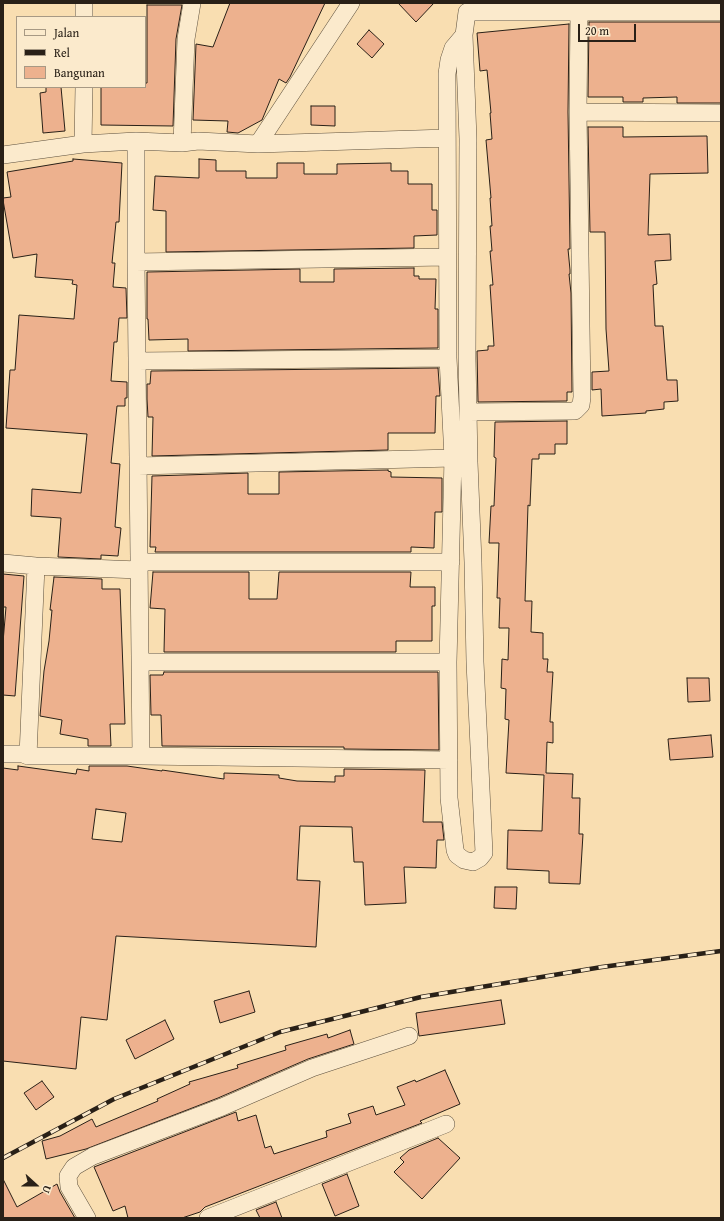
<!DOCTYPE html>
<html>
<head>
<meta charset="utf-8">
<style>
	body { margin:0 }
	#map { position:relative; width:724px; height:1221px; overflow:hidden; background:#f9deb1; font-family:"Gentium Book Plus",serif }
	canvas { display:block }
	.frame { position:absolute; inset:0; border:4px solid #292017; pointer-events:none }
	.legend { position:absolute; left:16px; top:16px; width:130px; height:72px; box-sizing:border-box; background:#fbeacc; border:1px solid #a79984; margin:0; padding:5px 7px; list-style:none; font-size:12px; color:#292017 }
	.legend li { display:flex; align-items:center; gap:8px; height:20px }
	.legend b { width:20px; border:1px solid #a79984 }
	.north { position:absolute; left:16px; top:1165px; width:40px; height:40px; -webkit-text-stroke:3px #fbeacc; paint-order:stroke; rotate:111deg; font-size:11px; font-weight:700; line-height:16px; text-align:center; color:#292017 }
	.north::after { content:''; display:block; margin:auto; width:14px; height:18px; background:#292017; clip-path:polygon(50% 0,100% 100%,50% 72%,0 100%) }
	.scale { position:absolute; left:578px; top:24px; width:58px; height:18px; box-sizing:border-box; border:2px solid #292017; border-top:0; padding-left:5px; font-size:12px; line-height:14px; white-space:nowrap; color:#292017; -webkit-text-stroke:3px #fbeacc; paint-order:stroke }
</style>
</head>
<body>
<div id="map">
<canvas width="724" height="1221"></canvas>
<div class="frame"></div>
<ul class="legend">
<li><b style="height:5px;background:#fbeacc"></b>Jalan</li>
<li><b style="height:5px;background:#292017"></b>Rel</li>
<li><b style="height:11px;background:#edb18e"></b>Bangunan</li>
</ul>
<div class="north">U</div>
<div class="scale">20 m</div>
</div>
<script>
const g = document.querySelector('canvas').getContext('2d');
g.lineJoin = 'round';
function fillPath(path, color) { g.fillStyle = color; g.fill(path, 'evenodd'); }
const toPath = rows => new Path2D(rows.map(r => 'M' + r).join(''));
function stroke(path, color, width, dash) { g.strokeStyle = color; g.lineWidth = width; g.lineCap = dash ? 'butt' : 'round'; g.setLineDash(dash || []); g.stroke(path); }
const building = toPath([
	[230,3,325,3,290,77,286,83,279,79,262,120,238,133,227,132,228,121,193,120,196,44,213,47,230,3],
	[398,3,434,3,416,22,398,3],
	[147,5,182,5,176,39,173,126,101,125,101,87,145,87,145,83,147,83,147,5],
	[589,22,721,22,721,103,677,103,677,97,643,98,643,102,623,102,623,97,588,97,589,22],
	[569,24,568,112,570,249,568,249,570,270,570,274,569,274,571,293,572,392,567,392,567,401,478,402,477,351,488,350,488,346,494,346,490,285,493,285,490,251,492,251,490,226,492,226,490,198,491,198,486,140,492,139,490,113,491,113,487,70,480,71,477,33,569,24],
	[369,30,384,44,372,58,357,44,369,30],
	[46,87,61,87,65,131,43,133,40,93,46,92,46,87],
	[311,106,335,106,335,126,311,125,311,106],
	[588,127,623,127,623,137,707,136,708,173,650,174,648,235,670,234,671,260,655,261,657,284,653,285,655,326,663,326,667,380,677,380,678,401,664,402,664,409,646,411,646,413,602,416,601,389,592,390,592,372,609,371,606,329,605,232,590,232,588,127],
	[73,159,122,163,119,222,116,222,112,263,115,263,113,287,126,288,127,318,119,318,117,342,114,342,111,381,127,382,127,398,125,398,125,406,117,406,111,463,120,464,115,527,121,528,118,556,101,555,101,559,58,557,61,518,31,516,32,489,81,493,87,434,6,428,10,370,15,370,19,315,74,319,77,285,72,284,73,280,35,277,37,254,13,258,3,200,3,198,11,197,7,172,73,161,73,159],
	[199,159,216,160,216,171,246,171,246,178,277,178,277,163,304,163,304,174,337,174,337,164,391,163,391,171,408,171,408,184,432,184,432,210,437,210,437,235,414,236,414,248,166,252,166,211,153,210,155,176,199,178,199,159],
	[414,268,414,276,419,276,419,279,436,279,435,309,438,309,438,348,188,351,188,339,149,340,148,319,147,319,147,272,300,269,300,282,334,282,334,269,414,268],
	[438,368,440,396,436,396,435,433,388,433,388,450,152,456,153,417,148,417,147,399,147,384,150,384,151,371,438,368],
	[567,421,567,444,555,444,555,454,539,454,539,459,532,459,530,506,528,505,525,601,532,601,531,632,543,633,543,659,548,659,547,672,553,672,550,722,553,722,553,743,547,742,546,773,573,774,572,798,580,798,579,834,583,834,580,884,549,883,549,871,507,869,508,830,542,831,544,775,506,773,509,720,505,719,506,689,501,688,502,659,508,660,509,628,499,628,500,598,497,598,499,543,489,543,491,506,494,506,496,458,494,457,495,422,567,421],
	[388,470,388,471,391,472,391,477,442,478,442,512,435,512,434,548,411,547,411,552,155,552,156,547,150,547,152,476,248,473,248,494,279,494,279,472,388,470],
	[153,572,249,572,249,599,277,599,279,572,411,572,410,587,435,587,435,606,432,606,432,641,396,641,396,652,164,652,165,609,150,608,153,572],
	[3,574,24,576,15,696,3,695,3,642,6,607,3,607,3,574],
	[54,577,102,579,102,589,120,589,125,724,110,724,111,746,88,746,88,739,60,734,62,720,40,716,44,671,49,641,52,610,50,610,54,577],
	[164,672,438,672,439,750,344,749,344,747,162,746,161,715,151,715,150,675,163,675,164,672],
	[687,678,709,678,710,701,688,702,687,678],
	[711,735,713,757,670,760,668,739,711,735],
	[18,766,76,774,77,769,89,771,89,766,127,766,162,771,162,770,224,779,224,773,279,775,279,778,297,781,335,782,335,776,344,776,344,769,425,770,423,822,442,822,444,840,437,840,436,868,404,867,406,903,365,905,363,862,354,862,352,827,300,826,297,880,320,881,316,947,116,936,107,1020,81,1017,76,1069,3,1061,3,768,18,770,18,766],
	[96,809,126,813,122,842,92,839,96,809],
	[495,887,517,887,516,909,494,908,495,887],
	[249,991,255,1012,220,1023,214,1001,249,991],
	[501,1000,505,1024,419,1036,416,1013,501,1000],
	[165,1020,174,1039,135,1059,126,1040,165,1020],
	[350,1030,354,1044,308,1059,218,1098,86,1149,46,1159,42,1141,60,1136,92,1119,96,1127,158,1101,157,1099,190,1084,189,1082,238,1068,237,1065,286,1050,285,1046,327,1034,328,1038,350,1030],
	[445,1070,460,1104,420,1121,422,1123,205,1207,200,1212,182,1218,128,1218,125,1206,113,1211,94,1167,236,1112,238,1121,256,1115,265,1148,271,1146,274,1154,327,1137,326,1131,351,1123,348,1114,373,1106,376,1115,405,1105,397,1087,415,1080,416,1082,445,1070],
	[42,1081,54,1097,36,1110,24,1093,42,1081],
	[438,1138,460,1158,422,1199,394,1172,404,1162,400,1158,409,1150,438,1138],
	[347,1174,359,1206,335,1216,322,1184,347,1174],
	[3,1179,17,1207,57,1184,60,1192,75,1218,3,1218,3,1179],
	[276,1202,282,1218,260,1218,256,1210,276,1202]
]);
fillPath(building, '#edb18e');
stroke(building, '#292017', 1);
const minor = toPath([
	[84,17,84,3],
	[464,35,453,48,449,60,447,74,448,358,453,458,448,662,449,798,455,850,457,855,464,860,473,862,480,858,484,853,475,662,473,562,469,462,467,359,468,139,464,35,467,12,721,12],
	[578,112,721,113],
	[136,141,136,262,141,756],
	[182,143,186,39,192,3],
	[83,144,84,87],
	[258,144,351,3],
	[3,155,83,144,136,141,182,143,198,141,258,144,447,138],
	[136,262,447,257],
	[137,361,448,358],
	[468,412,575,411,581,405,582,397,578,112,579,12],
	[138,466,453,458],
	[139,562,451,562],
	[3,563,36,566,139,570],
	[141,662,448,662],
	[3,754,23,754,28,756,141,756,449,760],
	[28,756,36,566],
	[87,1218,69,1187,68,1176,74,1167,93,1156,222,1107,312,1068,409,1036],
	[208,1218,446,1124]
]);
stroke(minor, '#5d503e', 18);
stroke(minor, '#fbeacc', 17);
const rail = toPath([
	[3,1158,114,1099,280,1032,421,997,602,967,721,951]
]);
stroke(rail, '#292017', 4.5);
stroke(rail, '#fbeacc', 3, [9]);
</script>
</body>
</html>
